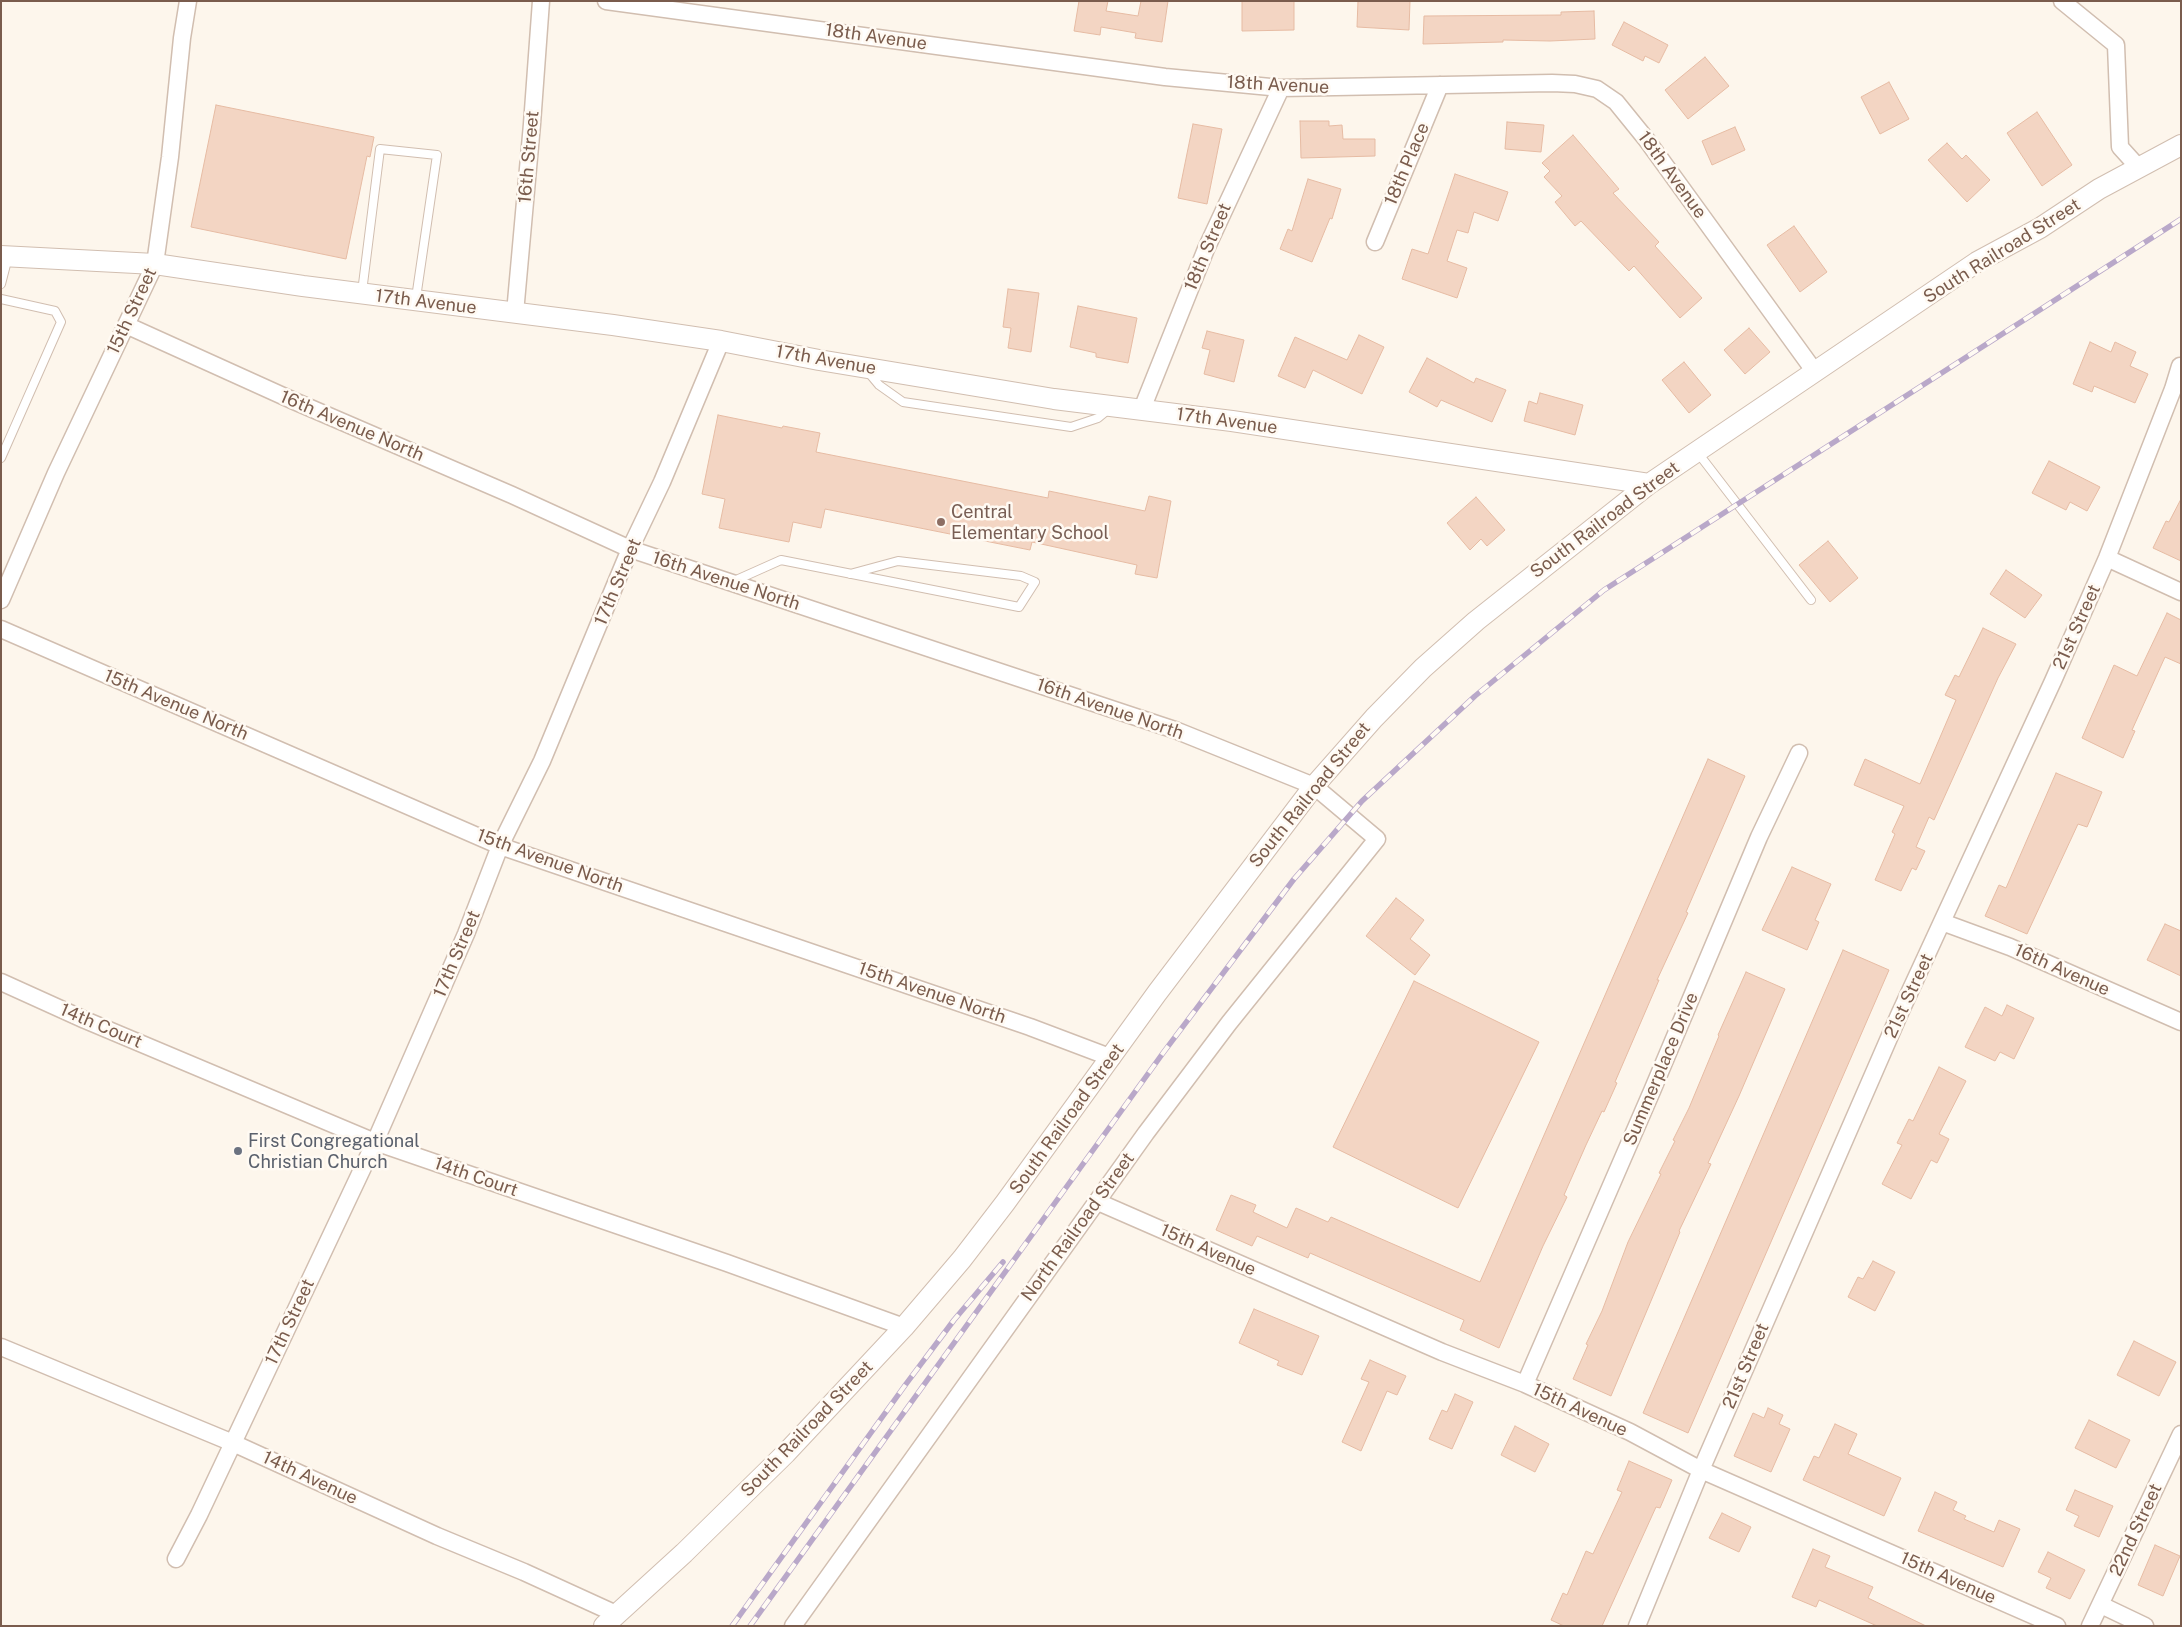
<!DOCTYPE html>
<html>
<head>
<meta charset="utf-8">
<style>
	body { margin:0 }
	#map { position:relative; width:2182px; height:1627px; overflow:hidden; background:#fdf6ec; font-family:"Public Sans",sans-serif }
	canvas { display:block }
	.frame { position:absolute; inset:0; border:2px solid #7a5c4d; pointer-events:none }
</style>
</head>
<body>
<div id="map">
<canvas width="2182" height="1627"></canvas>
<div class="frame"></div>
</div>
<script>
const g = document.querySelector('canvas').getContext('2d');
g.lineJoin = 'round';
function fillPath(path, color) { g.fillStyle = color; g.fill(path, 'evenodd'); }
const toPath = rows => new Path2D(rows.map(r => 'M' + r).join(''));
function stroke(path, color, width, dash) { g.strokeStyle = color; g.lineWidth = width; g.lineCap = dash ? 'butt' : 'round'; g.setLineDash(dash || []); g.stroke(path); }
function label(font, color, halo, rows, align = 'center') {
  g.font = font + ' "Public Sans",sans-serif'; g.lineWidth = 5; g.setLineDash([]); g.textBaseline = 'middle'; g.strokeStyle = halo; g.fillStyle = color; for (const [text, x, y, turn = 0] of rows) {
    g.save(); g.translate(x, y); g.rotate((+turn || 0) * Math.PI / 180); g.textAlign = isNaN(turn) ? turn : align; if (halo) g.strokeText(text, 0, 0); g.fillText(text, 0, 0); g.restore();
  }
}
const building = toPath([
	[1079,1,1108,1,1106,11,1138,16,1141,1,1168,1,1162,42,1135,38,1136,33,1101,27,1100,35,1074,31,1079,1],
	[1242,1,1294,1,1294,30,1242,31,1242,1],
	[1358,1,1410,1,1409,30,1357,27,1358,1],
	[1594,11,1595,39,1550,41,1503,40,1503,42,1423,44,1424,16,1561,15,1561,12,1594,11],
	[1624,22,1668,45,1659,63,1645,56,1643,61,1612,45,1624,22],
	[1705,57,1729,86,1688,119,1665,90,1705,57],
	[1889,82,1909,119,1880,134,1861,97,1889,82],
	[216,105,374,137,370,157,367,156,346,259,191,227,216,105],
	[2037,112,2072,165,2042,186,2007,133,2037,112],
	[1300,121,1329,121,1329,126,1342,125,1343,139,1375,139,1375,156,1301,158,1300,121],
	[1507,122,1544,125,1541,152,1505,149,1507,122],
	[1193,124,1222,129,1207,204,1178,198,1193,124],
	[1735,127,1745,150,1712,165,1702,141,1735,127],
	[1573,135,1619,189,1613,193,1659,242,1655,246,1702,298,1680,318,1634,266,1629,271,1581,221,1575,226,1555,202,1562,196,1544,177,1550,171,1542,163,1573,135],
	[1947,143,1962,159,1966,155,1990,180,1967,202,1928,160,1947,143],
	[1455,174,1508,192,1498,221,1474,212,1468,233,1457,230,1447,261,1467,268,1457,298,1402,279,1412,249,1428,254,1455,174],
	[1308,179,1341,189,1332,219,1330,218,1312,262,1280,249,1288,229,1292,231,1308,179],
	[1794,226,1827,272,1800,292,1767,245,1794,226],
	[1008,289,1039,293,1031,352,1008,348,1011,328,1003,327,1008,289],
	[1078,306,1137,318,1128,363,1096,357,1096,353,1070,347,1078,306],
	[1749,328,1770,352,1745,374,1724,350,1749,328],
	[1207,331,1244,340,1234,382,1204,374,1210,350,1202,348,1207,331],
	[1359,335,1384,347,1362,394,1313,370,1305,388,1278,376,1295,337,1347,360,1359,335],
	[2090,342,2111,352,2115,342,2136,352,2130,366,2148,374,2135,403,2094,386,2092,392,2073,384,2090,342],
	[1427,358,1474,383,1476,378,1506,390,1492,422,1441,400,1437,407,1409,392,1427,358],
	[1684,362,1711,395,1689,413,1662,380,1684,362],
	[1540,393,1583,405,1575,435,1524,421,1529,401,1537,404,1540,393],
	[718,415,782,428,783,426,820,433,816,452,1048,498,1049,491,1145,511,1149,496,1171,501,1157,578,1135,574,1137,565,1032,542,1030,550,825,509,821,528,793,522,789,542,719,528,725,499,702,494,718,415],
	[2049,461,2100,487,2087,511,2070,502,2066,510,2032,493,2049,461],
	[1476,497,1505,530,1487,546,1481,539,1470,550,1447,523,1476,497],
	[2181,499,2181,561,2153,548,2166,521,2169,522,2181,499],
	[1828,541,1858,578,1830,602,1799,565,1828,541],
	[2006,570,2042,595,2025,618,1990,594,2006,570],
	[2167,613,2181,620,2181,664,2165,657,2132,730,2135,731,2123,758,2082,738,2114,665,2137,676,2167,613],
	[1983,628,2016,644,1998,678,1934,820,1929,817,1916,847,1925,851,1916,870,1912,868,1901,891,1875,880,1895,834,1892,832,1904,806,1854,785,1865,759,1920,784,1956,700,1945,695,1955,675,1959,677,1983,628],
	[1708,759,1745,776,1686,912,1688,913,1657,980,1659,980,1615,1082,1617,1083,1604,1112,1602,1111,1586,1145,1564,1195,1567,1197,1543,1246,1499,1348,1460,1330,1464,1320,1310,1253,1308,1258,1257,1236,1252,1246,1216,1230,1231,1195,1256,1205,1253,1212,1287,1228,1296,1208,1328,1222,1331,1217,1480,1282,1708,759],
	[2056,773,2102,792,2087,827,2078,824,2027,934,1985,916,1999,885,2006,888,2056,773],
	[1792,867,1831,884,1815,920,1819,922,1807,950,1762,930,1792,867],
	[1396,898,1424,920,1410,939,1430,955,1415,975,1366,936,1396,898],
	[2165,924,2181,931,2181,976,2147,960,2165,924],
	[1843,950,1889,970,1688,1433,1643,1413,1843,950],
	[1746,972,1785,989,1739,1096,1708,1163,1711,1164,1679,1231,1680,1232,1611,1396,1573,1379,1588,1345,1586,1344,1602,1311,1628,1242,1661,1174,1659,1173,1675,1141,1673,1140,1689,1108,1719,1036,1718,1035,1746,972],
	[1414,981,1539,1042,1458,1208,1333,1147,1414,981],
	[2007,1005,2034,1018,2014,1059,2000,1052,1995,1061,1965,1047,1985,1007,2002,1016,2007,1005],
	[1939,1067,1966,1081,1939,1134,1949,1139,1937,1163,1931,1160,1911,1199,1882,1184,1902,1145,1897,1143,1909,1119,1913,1121,1939,1067],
	[1873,1261,1895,1272,1875,1311,1848,1297,1858,1277,1863,1279,1873,1261],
	[1254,1309,1319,1336,1302,1375,1277,1365,1279,1361,1239,1343,1254,1309],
	[2134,1341,2176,1362,2159,1396,2117,1375,2134,1341],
	[1370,1360,1406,1376,1397,1395,1387,1391,1361,1451,1342,1442,1369,1382,1361,1379,1370,1360],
	[1455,1394,1473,1402,1452,1449,1429,1439,1442,1410,1447,1412,1455,1394],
	[1768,1408,1783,1415,1779,1424,1790,1429,1771,1472,1734,1456,1753,1413,1764,1418,1768,1408],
	[2089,1420,2130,1440,2116,1468,2075,1448,2089,1420],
	[1835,1424,1857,1434,1848,1454,1901,1478,1884,1516,1803,1480,1814,1456,1819,1458,1835,1424],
	[1515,1426,1549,1444,1535,1472,1501,1455,1515,1426],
	[1629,1461,1672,1480,1660,1508,1656,1507,1602,1626,1564,1626,1551,1620,1563,1593,1567,1595,1586,1551,1593,1554,1622,1492,1617,1490,1629,1461],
	[2075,1490,2113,1506,2099,1537,2074,1526,2079,1516,2066,1510,2075,1490],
	[1935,1492,1957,1502,1953,1510,1966,1516,1964,1519,1994,1532,1999,1520,2020,1529,2003,1567,1918,1531,1935,1492],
	[1722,1513,1751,1527,1739,1552,1709,1538,1722,1513],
	[2155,1545,2180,1556,2163,1596,2138,1585,2155,1545],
	[1813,1549,1830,1556,1825,1567,1873,1587,1868,1598,1926,1626,1877,1626,1819,1600,1816,1607,1792,1597,1813,1549],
	[2048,1552,2085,1570,2070,1599,2046,1588,2051,1578,2038,1572,2048,1552]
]);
fillPath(building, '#f3d5c3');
stroke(building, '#e6bba3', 1);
const service = toPath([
	[1,284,8,257],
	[362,292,380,149,437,155,416,298],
	[1,299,55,311,61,322,1,458],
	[869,373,879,385,903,402,1071,427,1098,418,1109,409],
	[1698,453,1811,600],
	[734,581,781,560,1019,607,1035,582,1021,576,898,561,850,574]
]);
const minor = toPath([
	[606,1,1165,77,1281,88,1552,83,1575,84,1597,89,1616,102,1646,139,1815,372],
	[2062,1,2116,45,2120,147,2139,168],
	[1375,242,1440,85],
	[515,313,532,124,541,1],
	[126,325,294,401,512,495,630,549,1175,730,1314,786,1377,839,1229,1023,1146,1133,793,1626],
	[1142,409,1206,249,1281,88],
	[2107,558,2181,592],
	[1,600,56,473,155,264,170,157,182,38,188,1],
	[1,629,500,846,1030,1027,1112,1058],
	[1942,922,2010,947,2181,1022],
	[1,982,85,1020,375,1142,727,1263,904,1327],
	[1098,1202,1442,1352,1525,1384,1630,1432,1701,1470,2057,1626],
	[1,1347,233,1443,437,1536,524,1572,616,1614],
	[1525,1384,1652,1091,1759,837,1799,753],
	[176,1559,199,1515,375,1142,466,934,500,846,542,761,630,549,662,482,721,341],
	[2101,1605,2145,1626],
	[1637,1626,1701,1470,1899,1015,2053,681,2107,558,2173,389,2180,366],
	[2090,1626,2181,1434]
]);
const tertiary = toPath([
	[1,256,155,264,303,286,613,325,721,341,819,360,1054,399,1232,421,1649,484],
	[604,1626,684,1553,786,1453,904,1327,962,1259,1005,1203,1157,993,1314,786,1374,718,1423,668,1476,621,1649,484,1977,262,2040,228,2099,189,2181,145]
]);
stroke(service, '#d1beb0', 10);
stroke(minor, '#d1beb0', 19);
stroke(tertiary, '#d1beb0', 22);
stroke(service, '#fff', 8);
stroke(minor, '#fff', 16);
stroke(tertiary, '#fff', 20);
const rail = toPath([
	[732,1626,906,1384,954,1320,1003,1262],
	[750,1626,1163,1053,1294,879,1362,801,1475,696,1604,590,2181,219]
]);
stroke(rail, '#b9a8c9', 5.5);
stroke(rail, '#fffaf3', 4, [11]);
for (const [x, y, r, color] of [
	[941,522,5,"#8d6e63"],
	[238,1151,5,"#6b7280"]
]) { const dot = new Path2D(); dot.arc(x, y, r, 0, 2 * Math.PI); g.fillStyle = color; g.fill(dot); stroke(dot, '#fffaf3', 2); }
label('18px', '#7a5c4d', '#fffaf3', [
	["18th Avenue",876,37,8],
	["18th Avenue",1278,85,3],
	["16th Street",529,157,-85],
	["18th Place",1407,164,-67],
	["18th Avenue",1672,175,54],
	["18th Street",1208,247,-67],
	["South Railroad Street",2002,251,-32],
	["17th Avenue",426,302,7],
	["15th Street",132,311,-65],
	["17th Avenue",826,360,10],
	["17th Avenue",1227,421,8],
	["16th Avenue North",352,426,23],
	["South Railroad Street",1605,520,-37],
	["16th Avenue North",726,581,18],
	["17th Street",618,582,-67],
	["21st Street",2077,627,-66],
	["15th Avenue North",176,705,23],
	["16th Avenue North",1110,709,19],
	["South Railroad Street",1310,795,-51],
	["15th Avenue North",550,861,20],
	["17th Street",457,954,-67],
	["16th Avenue",2062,970,24],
	["15th Avenue North",932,993,19],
	["21st Street",1909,996,-65],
	["14th Court",101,1026,23],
	["Summerplace Drive",1661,1069,-67],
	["South Railroad Street",1067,1119,-54],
	["14th Court",476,1177,19],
	["North Railroad Street",1078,1227,-54],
	["15th Avenue",1208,1250,24],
	["17th Street",290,1322,-65],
	["21st Street",1746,1366,-67],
	["15th Avenue",1580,1410,25],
	["South Railroad Street",807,1429,-46],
	["14th Avenue",310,1478,25],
	["22nd Street",2136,1530,-65],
	["15th Avenue",1948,1578,24]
]);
label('18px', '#785e54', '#fffaf3', [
	["Central",951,512],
	["Elementary School",951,533]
], 'left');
label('18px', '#5b616d', '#fffaf3', [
	["First Congregational",248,1141],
	["Christian Church",248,1162]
], 'left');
</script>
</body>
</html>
